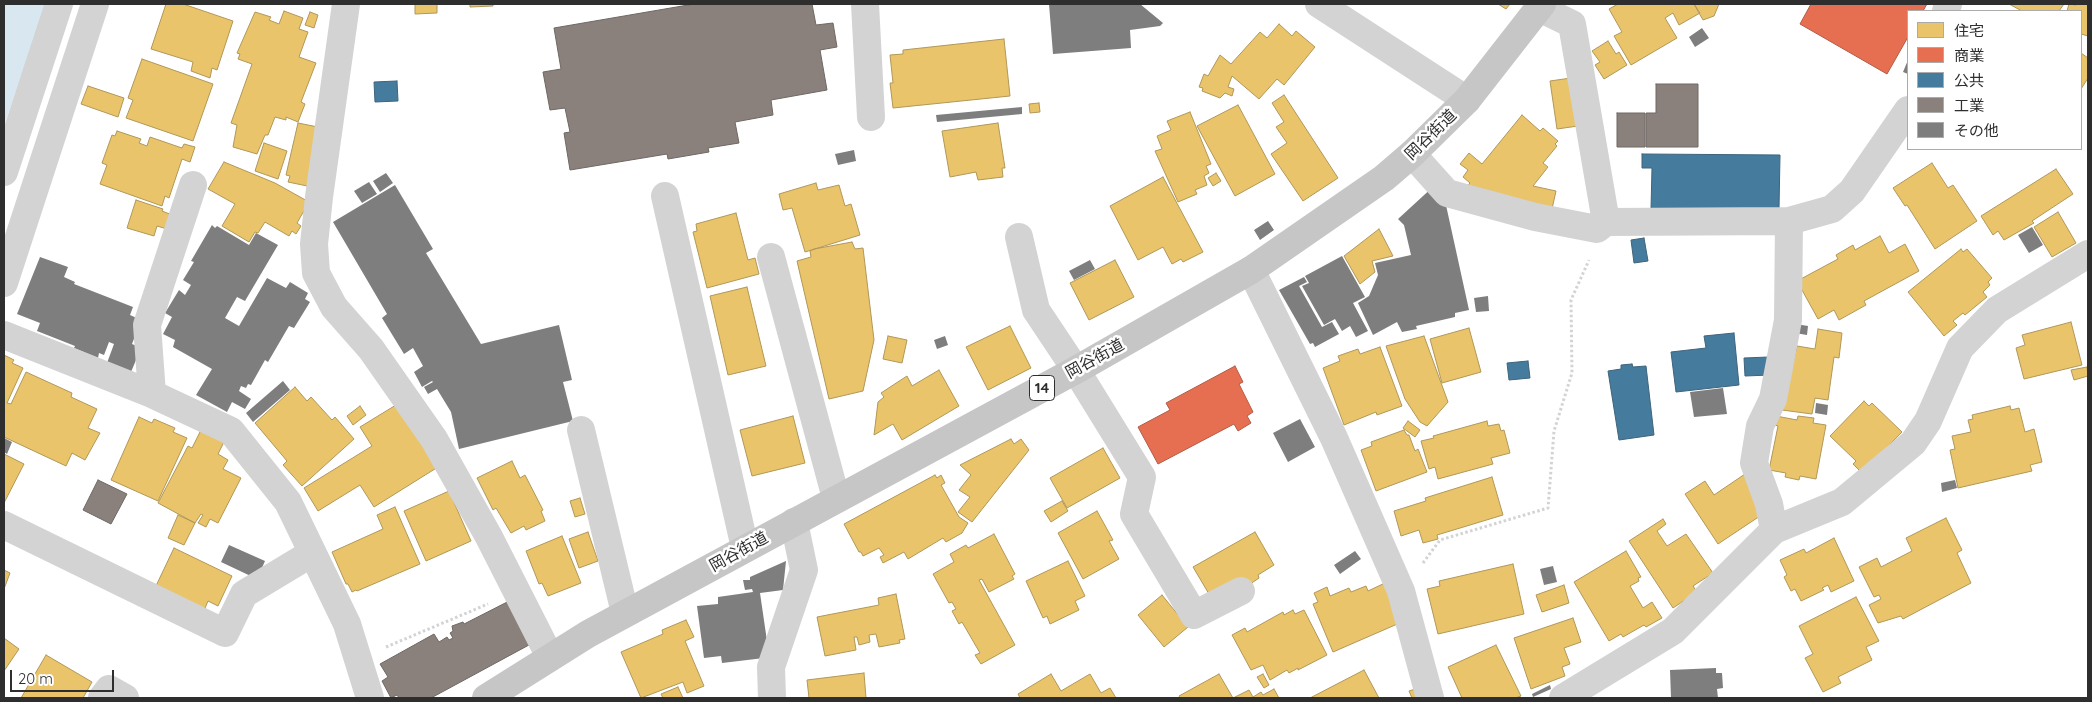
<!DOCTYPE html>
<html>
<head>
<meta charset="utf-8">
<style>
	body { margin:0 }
	#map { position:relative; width:2092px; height:702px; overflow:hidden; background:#fff; font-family:Quicksand,"Noto Sans JP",sans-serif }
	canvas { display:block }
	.frame { position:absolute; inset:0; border:5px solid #2e2e2e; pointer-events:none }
	.legend { position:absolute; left:1907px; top:10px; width:175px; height:140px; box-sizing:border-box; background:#fff; border:1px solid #ababab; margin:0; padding:6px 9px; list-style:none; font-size:15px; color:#2e2e2e }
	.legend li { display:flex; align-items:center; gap:10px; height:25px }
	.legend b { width:25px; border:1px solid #ababab }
	.scale { position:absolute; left:10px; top:670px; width:104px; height:22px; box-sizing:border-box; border:2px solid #2e2e2e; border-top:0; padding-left:6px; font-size:15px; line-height:18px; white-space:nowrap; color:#2e2e2e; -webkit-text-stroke:4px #fff; paint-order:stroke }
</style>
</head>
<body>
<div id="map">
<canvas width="2092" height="702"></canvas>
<div class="frame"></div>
<ul class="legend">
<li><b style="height:14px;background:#e9c46a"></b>住宅</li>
<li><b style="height:14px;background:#e76f51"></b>商業</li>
<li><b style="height:14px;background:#457b9d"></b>公共</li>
<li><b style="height:14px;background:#8a817c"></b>工業</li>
<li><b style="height:14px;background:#7e7e7e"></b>その他</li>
</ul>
<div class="scale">20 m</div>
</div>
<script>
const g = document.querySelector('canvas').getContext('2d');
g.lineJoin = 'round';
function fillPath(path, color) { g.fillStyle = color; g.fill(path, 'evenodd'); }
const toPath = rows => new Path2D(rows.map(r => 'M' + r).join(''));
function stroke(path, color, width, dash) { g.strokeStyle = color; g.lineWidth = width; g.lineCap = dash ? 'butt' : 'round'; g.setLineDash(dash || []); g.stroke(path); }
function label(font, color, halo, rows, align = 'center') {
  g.font = font + ' Quicksand,"Noto Sans JP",sans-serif'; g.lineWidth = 5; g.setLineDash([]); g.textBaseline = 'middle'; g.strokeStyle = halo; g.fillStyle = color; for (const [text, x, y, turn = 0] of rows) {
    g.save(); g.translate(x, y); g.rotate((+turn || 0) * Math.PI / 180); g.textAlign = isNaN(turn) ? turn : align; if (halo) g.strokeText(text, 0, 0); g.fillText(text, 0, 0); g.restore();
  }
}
fillPath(toPath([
	[4,4,46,4,4,126]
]), '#d9e8f0');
const homes = toPath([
	[166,4,183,4,233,21,217,70,212,68,210,78,191,71,193,62,151,49,166,4],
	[415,4,437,4,437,13,415,14,415,4],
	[470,4,493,4,493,6,470,7,470,4],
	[1498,4,1510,4,1506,9,1498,4],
	[1618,4,1694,4,1700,13,1679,25,1673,13,1665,18,1677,38,1631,65,1614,36,1622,32,1609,9,1618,4],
	[1694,4,1719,4,1714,16,1703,20,1694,4],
	[2009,4,2064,4,2059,11,2022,11,2009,4],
	[2069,4,2076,5,2077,4,2088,4,2088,36,2081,34,2081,11,2067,11,2069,4],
	[284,11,303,18,299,29,308,32,299,57,316,63,301,102,305,104,298,122,286,117,286,120,275,117,268,135,265,135,257,154,233,147,237,125,231,123,252,64,238,59,240,54,237,53,255,12,271,17,269,20,279,24,284,11],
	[310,12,318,15,314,28,305,25,310,12],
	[1279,24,1292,36,1296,31,1315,47,1284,85,1277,79,1259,99,1232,76,1228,87,1234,89,1232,96,1225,93,1220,98,1202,91,1203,88,1199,87,1204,74,1208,76,1220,55,1231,64,1260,32,1267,38,1279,24],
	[1004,39,1010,96,893,108,890,83,893,83,890,55,903,54,903,50,1004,39],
	[1608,41,1616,54,1619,52,1627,65,1604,79,1595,65,1600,62,1592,51,1608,41],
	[2081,53,2088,58,2088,78,2081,89,2081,53],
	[142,59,213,84,193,141,126,118,133,100,128,98,142,59],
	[1571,78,1578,126,1557,129,1550,81,1571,78],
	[88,86,124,98,118,117,81,104,88,86],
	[1284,95,1338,178,1303,201,1271,154,1287,143,1276,127,1284,122,1272,103,1284,95],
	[1039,103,1040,112,1030,113,1029,104,1039,103],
	[1238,105,1275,174,1235,196,1197,126,1238,105],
	[1190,112,1211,164,1206,166,1209,173,1204,176,1207,185,1195,190,1197,194,1178,202,1155,151,1162,149,1157,136,1171,130,1167,121,1190,112],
	[1522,115,1540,131,1543,128,1558,141,1555,144,1557,146,1543,163,1548,167,1533,186,1556,191,1552,209,1468,185,1470,183,1463,177,1468,170,1460,164,1469,153,1482,164,1522,115],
	[298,123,323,128,312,187,288,182,290,176,286,175,298,123],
	[998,123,1005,168,1002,168,1003,177,978,180,976,172,950,177,942,131,998,123],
	[117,131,141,139,139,143,147,146,150,137,182,148,184,144,195,147,190,162,182,159,169,198,165,196,162,206,100,184,107,165,102,163,112,135,115,136,117,131],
	[264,143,287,151,278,179,255,171,264,143],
	[224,162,275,183,309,202,297,223,301,226,296,234,292,231,289,236,265,222,258,233,255,232,249,242,222,226,235,204,208,189,224,162],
	[1932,163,1948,188,1953,185,1977,221,1935,249,1907,205,1905,206,1893,188,1932,163],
	[2056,169,2073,194,2032,221,2034,223,2004,240,1998,231,1993,235,1981,216,2056,169],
	[1216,173,1221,181,1213,186,1208,178,1216,173],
	[1163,177,1203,252,1183,262,1181,259,1172,264,1163,247,1138,260,1110,206,1163,177],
	[816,183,818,190,839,185,845,206,851,204,860,235,805,252,792,208,783,210,779,194,816,183],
	[136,200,163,209,162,211,172,215,167,229,157,226,154,236,127,228,136,200],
	[2058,212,2076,243,2052,257,2034,227,2058,212],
	[736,213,748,260,755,258,759,274,707,288,693,232,697,231,696,224,736,213],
	[1379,229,1393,256,1372,261,1375,272,1360,284,1344,256,1379,229],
	[1880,236,1889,253,1905,244,1919,271,1864,301,1866,305,1839,320,1834,310,1818,319,1797,281,1838,259,1836,255,1853,245,1855,250,1880,236],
	[852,242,855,249,863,248,874,340,863,391,829,399,797,261,811,257,810,251,814,249,852,242],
	[1961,249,1963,252,1967,249,1992,278,1988,282,1990,285,1983,292,1987,297,1965,315,1963,313,1953,321,1957,325,1944,336,1908,292,1961,249],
	[1115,260,1134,297,1089,320,1070,283,1115,260],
	[747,287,766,366,728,375,710,296,747,287],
	[2071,322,2082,365,2024,379,2016,348,2025,345,2022,335,2071,322],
	[1010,326,1031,368,988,390,966,347,1010,326],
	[1469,328,1481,372,1442,383,1430,339,1469,328],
	[1818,329,1842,333,1839,358,1834,357,1828,400,1815,398,1812,414,1782,410,1797,346,1815,349,1818,329],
	[888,336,907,340,902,363,883,359,888,336],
	[1424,336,1448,402,1427,426,1420,422,1405,399,1386,346,1424,336],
	[1380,347,1402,406,1377,415,1376,412,1344,425,1323,368,1340,361,1338,356,1358,349,1360,354,1380,347],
	[4,355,14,360,12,363,23,368,7,403,11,404,26,372,72,393,71,397,97,409,88,428,100,433,85,460,72,453,66,466,4,437,4,355],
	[2087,367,2088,376,2074,380,2071,370,2087,367],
	[939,370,959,406,902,440,893,424,874,435,878,402,884,397,881,393,907,376,912,386,939,370],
	[295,387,307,401,311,397,332,420,335,417,354,439,302,486,283,465,287,461,255,423,295,387],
	[1864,401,1869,406,1872,403,1902,432,1862,473,1853,464,1856,461,1830,436,1864,401],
	[396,405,438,467,374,507,360,485,318,511,304,488,372,446,360,427,396,405],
	[360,406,366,415,353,425,347,416,360,406],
	[2010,406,2011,410,2019,408,2025,432,2034,429,2042,462,2030,465,2032,471,1958,488,1950,450,1955,449,1952,436,1971,432,1968,420,1973,419,1972,415,2010,406],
	[793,416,805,463,752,476,740,430,793,416],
	[1776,416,1797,420,1798,416,1814,418,1813,423,1826,425,1816,479,1800,476,1799,480,1785,477,1786,473,1769,470,1778,426,1772,424,1776,416],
	[139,417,152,423,154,419,175,428,173,432,187,438,158,501,111,480,139,417],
	[1408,421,1420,430,1415,437,1403,428,1408,421],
	[1487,421,1488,426,1499,424,1501,431,1504,430,1510,453,1491,458,1493,464,1438,479,1435,467,1429,469,1421,441,1434,438,1433,436,1487,421],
	[201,430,224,442,218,454,228,460,223,469,241,478,218,523,210,519,206,527,198,523,203,515,201,514,195,523,158,503,188,446,192,448,201,430],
	[1404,430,1407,435,1409,435,1415,451,1418,449,1427,472,1376,491,1361,450,1372,446,1371,442,1404,430],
	[1011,439,1014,444,1021,439,1029,450,972,522,958,512,970,497,959,490,971,475,960,465,1011,439],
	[1103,448,1120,478,1067,508,1050,478,1103,448],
	[4,454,24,464,4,503,4,454],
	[512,461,520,478,525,475,543,510,541,511,545,521,526,530,524,526,511,533,496,508,493,510,477,478,512,461],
	[1745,474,1766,512,1718,544,1685,494,1705,481,1714,495,1745,474],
	[935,475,937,478,941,475,945,483,941,485,959,517,968,523,962,533,946,542,943,538,908,559,904,552,883,563,880,557,884,555,879,548,863,556,861,552,859,552,844,524,935,475],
	[1492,477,1503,515,1437,535,1438,539,1423,543,1419,530,1401,536,1394,511,1426,501,1425,498,1492,477],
	[449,491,471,541,426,561,404,511,449,491],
	[580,498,585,514,575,517,570,501,580,498],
	[1062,501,1068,511,1051,522,1044,511,1062,501],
	[395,507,420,564,357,591,356,590,352,592,348,584,346,584,332,552,383,529,377,515,395,507],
	[1097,511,1113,540,1109,541,1119,559,1083,579,1058,533,1097,511],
	[178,515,195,523,184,545,168,538,178,515],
	[1946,518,1962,550,1957,553,1971,583,1903,619,1901,616,1878,623,1869,605,1881,599,1879,595,1874,597,1859,567,1877,558,1881,567,1912,551,1906,538,1946,518],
	[1663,519,1666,524,1657,531,1667,546,1686,534,1713,573,1693,586,1697,592,1673,608,1629,541,1663,519],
	[588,532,598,561,579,568,569,539,588,532],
	[1255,532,1274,565,1258,575,1259,578,1246,587,1209,594,1193,567,1255,532],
	[994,534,1015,574,1012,576,1014,579,989,592,982,579,979,580,1015,645,981,664,975,655,980,653,962,622,959,624,952,611,956,609,952,602,949,603,933,574,954,562,950,554,966,545,968,548,994,534],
	[562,536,581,583,548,596,542,583,539,584,526,551,562,536],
	[1834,538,1854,581,1831,592,1828,585,1822,588,1824,590,1801,601,1795,589,1791,591,1784,577,1787,575,1780,560,1804,549,1806,553,1834,538],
	[174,548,232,576,218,606,208,601,203,613,154,590,174,548],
	[1626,551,1641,577,1638,578,1639,581,1630,586,1643,608,1652,602,1662,618,1646,627,1644,625,1623,637,1621,634,1609,641,1574,582,1626,551],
	[1068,561,1085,596,1075,601,1079,610,1050,624,1047,616,1043,618,1026,581,1068,561],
	[1513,564,1524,614,1438,634,1427,589,1440,586,1439,581,1513,564],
	[4,570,10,573,4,589,4,570],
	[1385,583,1402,622,1333,652,1313,604,1318,602,1314,593,1327,587,1330,596,1349,588,1351,592,1366,586,1368,591,1385,583],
	[1564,585,1569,603,1542,612,1536,595,1564,585],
	[896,594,905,639,899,640,900,643,879,647,876,634,869,635,870,642,859,645,857,637,854,637,856,650,825,656,817,617,879,605,878,598,896,594],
	[1162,595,1188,627,1164,647,1138,615,1162,595],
	[1856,597,1879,641,1866,647,1872,660,1838,677,1841,683,1823,692,1805,658,1813,654,1799,626,1856,597],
	[1293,610,1295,614,1304,610,1327,655,1298,670,1298,668,1289,673,1287,670,1270,680,1263,665,1251,670,1232,635,1245,628,1247,632,1283,612,1284,615,1293,610],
	[1573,618,1581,642,1564,648,1570,664,1562,667,1565,676,1531,689,1514,638,1573,618],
	[686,620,694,637,685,641,704,686,687,693,683,682,641,698,621,652,663,634,662,630,686,620],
	[4,638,19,649,4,671,4,638],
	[1496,645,1521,696,1515,698,1462,698,1448,667,1496,645],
	[46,655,92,682,83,698,21,698,46,655],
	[1364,670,1379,698,1310,698,1364,670],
	[864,673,866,698,809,698,807,680,864,673],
	[1051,674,1061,691,1090,674,1101,693,1110,688,1116,698,1020,698,1018,694,1051,674],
	[1219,674,1233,698,1180,698,1179,696,1219,674],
	[1263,674,1269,685,1264,688,1257,677,1263,674],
	[1425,686,1427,698,1412,698,1409,691,1425,686],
	[678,687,683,698,663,698,661,694,678,687],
	[1274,689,1279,698,1233,698,1249,690,1253,697,1261,692,1263,695,1274,689]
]);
fillPath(homes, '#e9c46a');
stroke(homes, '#b19758', 1);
const shops = toPath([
	[1811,4,1927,4,1923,11,1908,11,1908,37,1887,74,1800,24,1811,4],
	[1235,366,1243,382,1239,384,1253,412,1247,416,1251,423,1238,431,1234,424,1158,464,1138,427,1170,410,1166,403,1235,366]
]);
fillPath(shops, '#e76f51');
stroke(shops, '#b05c46', 1);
const public = toPath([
	[397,81,398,101,375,102,374,82,397,81],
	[1642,154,1780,155,1779,209,1651,209,1652,168,1642,168,1642,154],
	[1644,238,1648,261,1634,263,1631,240,1644,238],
	[1734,333,1739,385,1676,392,1671,352,1706,348,1704,336,1734,333],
	[1769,357,1770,375,1745,376,1744,358,1769,357],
	[1528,361,1530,378,1509,380,1507,363,1528,361],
	[1632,364,1633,367,1646,366,1654,435,1619,440,1608,371,1621,369,1621,365,1632,364]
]);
fillPath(public, '#457b9d');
stroke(public, '#3e647c', 1);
const industry = toPath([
	[694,4,812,4,816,25,833,23,837,47,820,50,827,90,771,100,773,115,735,122,739,143,708,148,709,152,668,159,667,154,570,170,564,133,570,132,565,108,550,110,543,72,561,69,554,28,694,4],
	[1656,84,1698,84,1698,147,1646,147,1646,113,1656,113,1656,84],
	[1617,113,1645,113,1645,147,1617,147,1617,113],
	[98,480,127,494,111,524,83,510,98,480],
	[519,596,540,639,431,698,399,698,397,695,391,698,382,681,388,677,380,664,434,634,439,642,447,637,449,640,453,638,450,633,453,631,452,626,463,622,464,624,519,596]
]);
fillPath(industry, '#8a817c');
stroke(industry, '#6e6865', 1);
fillPath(toPath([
	[1049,4,1140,4,1163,23,1160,26,1130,30,1131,48,1053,54],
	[1702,28,1709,38,1695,47,1689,37],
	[1908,60,1908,74,1903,72],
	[1022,107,1022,114,937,122,936,115],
	[854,150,856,161,838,165,835,154],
	[386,173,393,183,380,192,373,181],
	[369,182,377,194,362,203,354,191],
	[395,185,433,249,426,253,481,344,559,325,572,380,563,382,573,421,459,449,451,412,437,389,428,394,424,387,433,382,432,381,422,387,414,372,423,366,413,348,404,354,382,318,387,314,333,222],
	[1435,185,1444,196,1469,310,1455,313,1455,317,1416,326,1417,329,1402,332,1397,322,1373,335,1358,303,1369,296,1378,275,1375,263,1411,255,1404,225,1398,219],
	[1268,221,1274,230,1260,240,1254,230],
	[212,225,215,228,217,226,249,245,256,233,278,245,245,301,237,297,225,318,239,326,267,278,286,288,290,282,308,293,305,299,310,302,294,328,289,326,268,362,265,360,251,385,248,384,246,388,241,386,239,391,251,399,245,409,232,402,227,412,196,395,212,369,173,347,175,340,163,334,172,317,165,313,179,290,185,295,191,285,183,280,194,262,191,261],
	[2032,227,2043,245,2029,253,2018,235],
	[1342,256,1365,297,1353,303,1368,331,1356,337,1350,326,1342,331,1335,319,1324,325,1302,286,1309,283,1305,276],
	[40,257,68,267,64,277,75,282,74,284,133,307,130,315,141,320,132,344,141,348,131,372,107,363,114,344,109,342,104,355,99,353,98,358,74,348,75,346,37,331,40,323,17,314],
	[1090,260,1095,269,1074,280,1069,271],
	[1304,277,1307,282,1299,286,1322,327,1332,322,1339,334,1315,347,1313,343,1310,344,1279,290],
	[1488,296,1489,311,1476,312,1474,298],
	[1796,324,1808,326,1807,335,1795,333],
	[945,336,948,345,937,349,934,340],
	[283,381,290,390,253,422,246,413],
	[1723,388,1727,414,1694,417,1690,392],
	[1816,403,1828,405,1827,415,1815,413],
	[1300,419,1315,447,1288,462,1273,433],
	[4,438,12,442,7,454,4,452],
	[1955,480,1957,488,1942,492,1941,483],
	[229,545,265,561,257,579,221,562],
	[1355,551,1361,559,1340,574,1334,565],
	[786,561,783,590,760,593,768,648,764,658,722,663,721,656,704,658,697,606,718,604,718,597,753,592,752,589,745,590,743,580,750,580,750,577],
	[1553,566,1557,582,1544,585,1540,569],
	[1716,668,1716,673,1722,673,1723,688,1717,689,1718,698,1671,698,1670,670],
	[1550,685,1551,689,1533,697,1532,694]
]), '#7e7e7e');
stroke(toPath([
	[1423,563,1440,540,1548,508,1554,431,1572,373,1571,300,1589,260],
	[386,647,488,604]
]), '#d3d3d3', 3, [2.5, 2.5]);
stroke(toPath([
	[346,4,319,197,314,244,316,273,334,307,371,349,434,439,489,537,550,657],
	[865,4,871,117],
	[1319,4,1467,100],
	[1539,8,1572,24,1606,222,1789,221,1832,209,1852,191,1908,110],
	[1946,11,1948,4],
	[1412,154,1447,193,1535,217,1597,229,1606,222],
	[4,172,59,4],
	[665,196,745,548],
	[1019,237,1036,310,1076,370,1142,477,1134,514,1194,615,1241,591],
	[771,257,836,498],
	[1251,270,1334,438,1401,591,1430,698],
	[4,283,95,4],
	[4,335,152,394,231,431,288,502,347,624,370,698],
	[152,394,147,325,193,185],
	[581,430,625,613],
	[4,525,225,633,244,594,312,553],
	[1774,530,1769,504,1754,463,1760,426,1773,399,1788,320,1789,221],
	[102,698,109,689,125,698],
	[772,698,771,667,804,570,794,522],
	[1563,698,1673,631,1774,530,1842,502,1913,443,1928,421,1960,348,1997,310,2088,254]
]), '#d3d3d3', 28);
stroke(toPath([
	[486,698,588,634,1076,370,1251,270,1384,178,1412,154,1467,100,1542,4]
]), '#c6c6c6', 28);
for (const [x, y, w] of [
	[1042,388,25]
]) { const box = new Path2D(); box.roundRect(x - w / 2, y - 12.5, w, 25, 4); g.fillStyle = '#fff'; g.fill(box); stroke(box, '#2e2e2e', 1); }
label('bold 15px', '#2e2e2e', null, [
	["14",1042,388]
]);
label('16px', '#2e2e2e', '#fff', [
	["岡谷街道",1431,135,-44],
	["岡谷街道",1095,359,-29],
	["岡谷街道",739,552,-29]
]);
</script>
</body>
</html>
